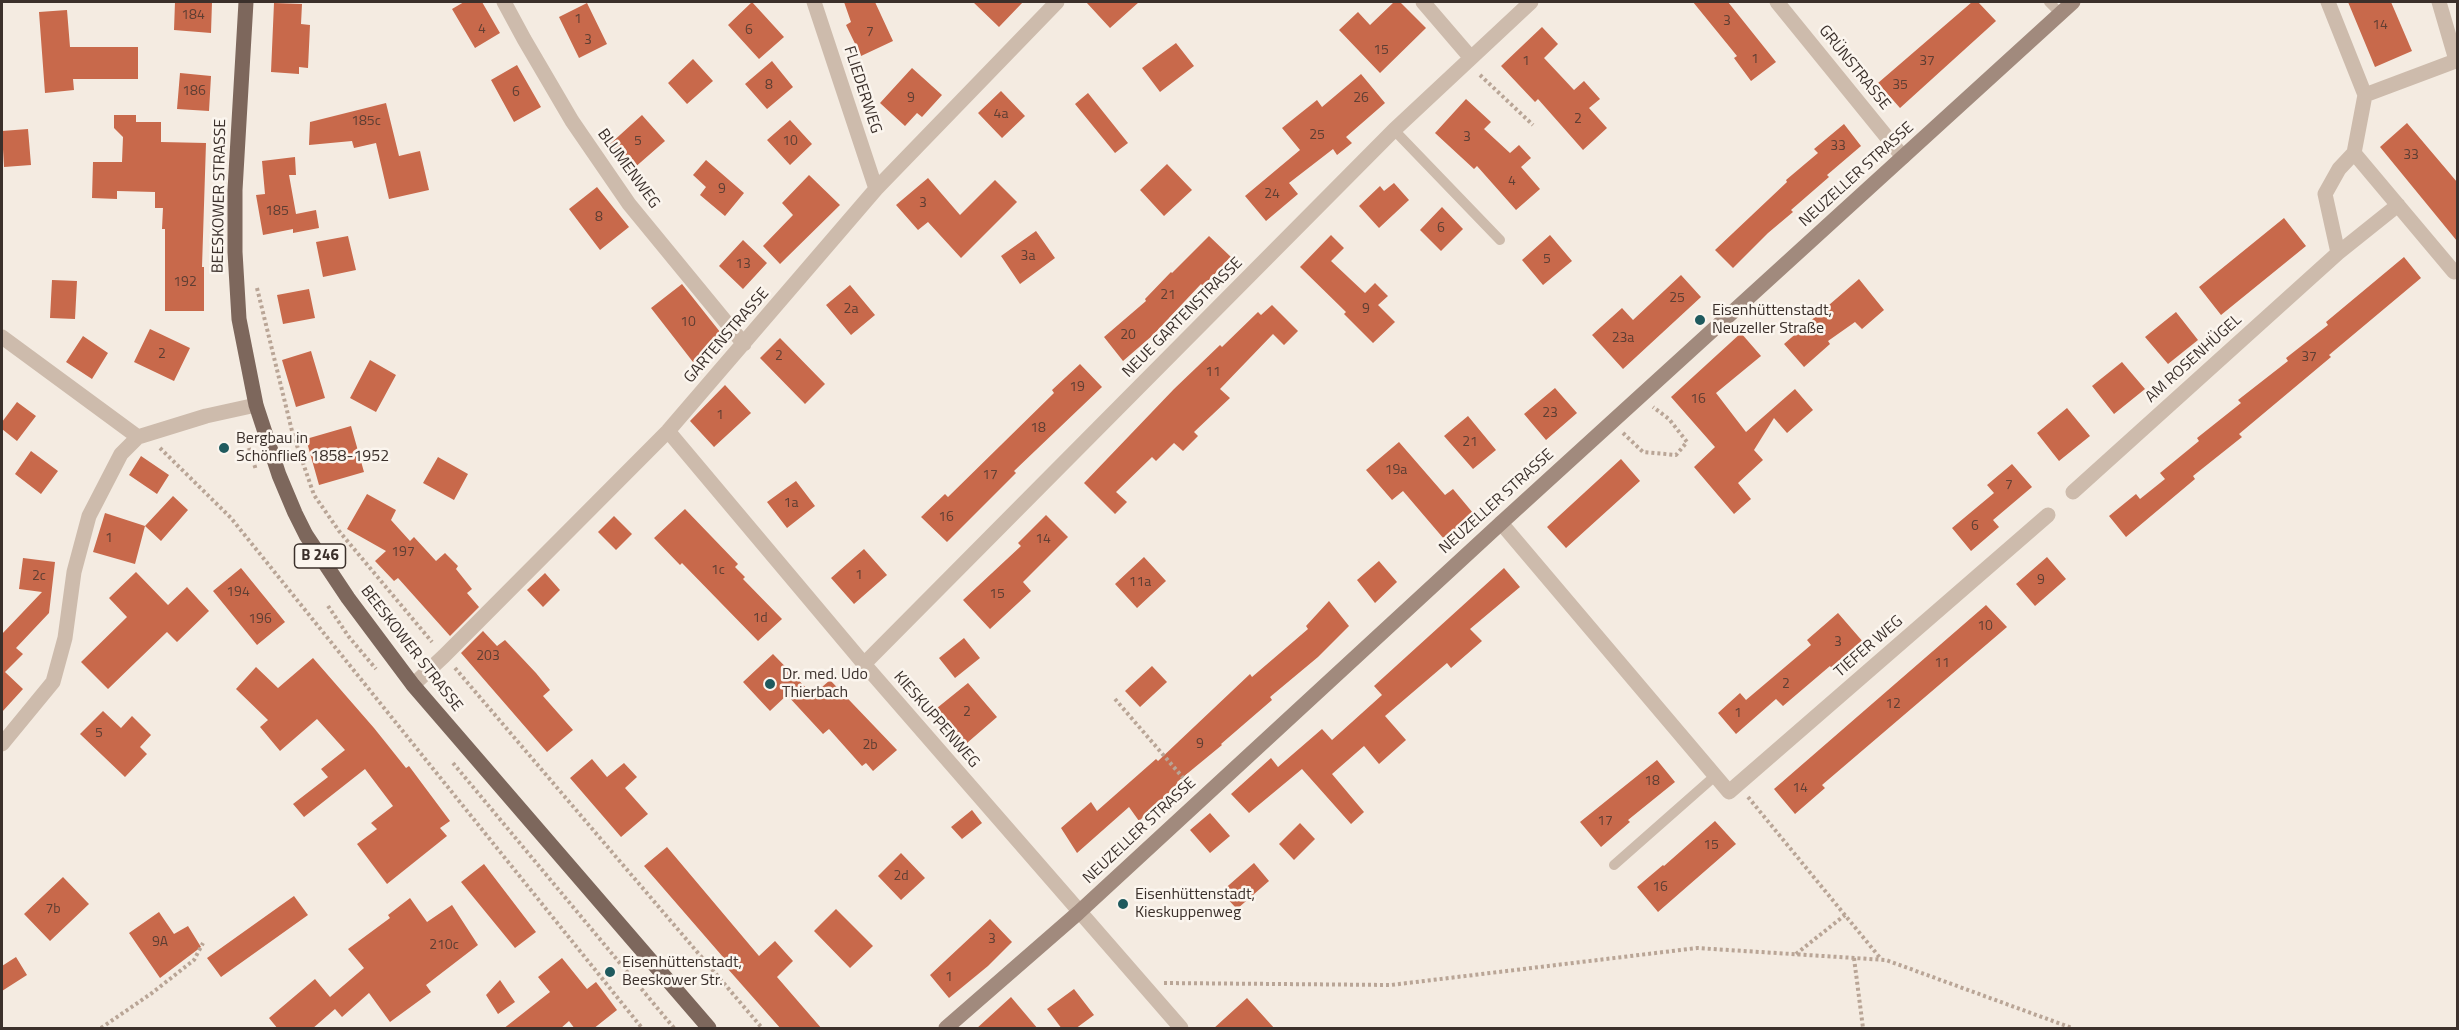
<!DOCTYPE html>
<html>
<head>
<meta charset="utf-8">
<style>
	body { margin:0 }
	#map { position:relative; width:2459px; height:1030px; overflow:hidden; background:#f4ebe1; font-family:"Titillium Web",sans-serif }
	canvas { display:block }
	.frame { position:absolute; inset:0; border:3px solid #3b302b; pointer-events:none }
</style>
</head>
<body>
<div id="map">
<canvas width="2459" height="1030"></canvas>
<div class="frame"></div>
</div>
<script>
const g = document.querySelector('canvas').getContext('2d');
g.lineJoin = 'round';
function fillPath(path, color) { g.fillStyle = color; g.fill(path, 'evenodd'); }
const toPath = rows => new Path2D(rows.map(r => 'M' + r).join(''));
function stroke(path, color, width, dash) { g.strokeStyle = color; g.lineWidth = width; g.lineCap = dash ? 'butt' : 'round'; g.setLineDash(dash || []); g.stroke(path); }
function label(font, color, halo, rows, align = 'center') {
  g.font = font + ' "Titillium Web",sans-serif'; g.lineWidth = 5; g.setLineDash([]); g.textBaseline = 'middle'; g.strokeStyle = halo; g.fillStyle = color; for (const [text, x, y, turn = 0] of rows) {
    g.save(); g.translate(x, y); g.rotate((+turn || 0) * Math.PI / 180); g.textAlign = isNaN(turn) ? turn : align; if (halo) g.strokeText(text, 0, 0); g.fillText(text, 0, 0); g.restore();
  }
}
fillPath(toPath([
	[175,2,212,2,211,33,174,30],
	[464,2,482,2,500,33,475,48,452,9],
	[752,2,784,37,759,59,728,25],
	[844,2,875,2,893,41,861,56,846,25,851,22],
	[973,2,1023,2,999,27],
	[1086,2,1139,2,1110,28],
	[1394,2,1400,2,1426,28,1380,73,1339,30,1358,12,1370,25],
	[1693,2,1728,2,1776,62,1751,81,1734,58,1737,56],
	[1972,2,1978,2,1996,21,1900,108,1878,83],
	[2348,2,2391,2,2412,51,2375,67],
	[274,3,302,4,301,24,310,25,308,68,299,67,299,74,271,72],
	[587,3,607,44,579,58,559,17],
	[67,10,70,47,138,47,138,79,73,79,74,90,45,93,39,12],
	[1542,27,1558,44,1544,58,1574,90,1584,81,1600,99,1589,108,1607,128,1583,150,1538,99,1535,102,1501,66],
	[1176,43,1194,66,1160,92,1142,68],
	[693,59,713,81,687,104,668,83],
	[772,61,793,87,767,109,745,84],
	[517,65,541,107,514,122,491,80],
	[912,68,942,95,922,117,917,113,905,126,880,103],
	[180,73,211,76,209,111,177,109],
	[1361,74,1385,103,1346,137,1352,143,1337,155,1333,149,1289,183,1298,194,1266,221,1245,196,1300,150,1282,128,1317,100,1322,107],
	[1001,91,1025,116,1002,138,978,113],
	[1088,93,1128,143,1115,153,1075,104],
	[1466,99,1491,122,1484,129,1510,153,1519,145,1531,158,1521,167,1540,189,1516,210,1477,166,1474,169,1435,133],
	[386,103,399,156,420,151,429,190,389,199,376,143,354,148,352,141,309,145,310,122],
	[114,115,136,115,136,122,161,122,161,142,206,143,202,267,204,267,204,311,165,311,165,229,162,229,163,208,155,208,155,192,117,191,117,199,92,198,93,162,122,162,123,137,114,128],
	[642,115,665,141,633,169,610,144],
	[790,120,812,144,790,165,767,140],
	[2407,123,2457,182,2457,241,2380,147],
	[1844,124,1861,146,1827,175,1829,177,1791,210,1793,212,1768,233,1733,268,1715,250,1787,182,1786,180,1818,153,1814,149],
	[28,129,31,165,4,167,2,131],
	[295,157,296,175,289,175,296,214,316,210,319,228,293,233,293,229,263,235,256,195,265,194,262,161],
	[706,160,744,193,725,216,700,195,706,187,693,175],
	[1167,164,1192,190,1164,216,1140,190],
	[809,175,840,205,780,264,763,246,793,215,782,203],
	[928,178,960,215,995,180,1017,202,961,258,928,222,918,230,896,205],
	[1394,183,1409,200,1379,228,1359,206,1380,186,1384,191],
	[597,187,629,227,600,250,569,209],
	[1442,207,1463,229,1441,251,1420,230],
	[2284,218,2306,246,2221,315,2199,287],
	[1036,231,1055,258,1020,284,1001,256],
	[1331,235,1344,248,1331,261,1365,293,1375,283,1388,296,1378,305,1395,322,1373,343,1344,314,1346,312,1300,267],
	[1550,235,1572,261,1543,285,1522,260],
	[348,236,356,270,323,277,316,242],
	[1209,236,1231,257,1203,286,1201,284,1153,335,1123,361,1104,337,1146,301,1145,299,1171,272,1172,273],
	[743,240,767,263,743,289,719,266],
	[2404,257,2421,278,2329,355,2331,357,2239,434,2242,437,2193,476,2195,479,2126,537,2109,516,2136,494,2140,499,2165,479,2160,473,2199,441,2197,438,2241,403,2238,400,2288,361,2286,358,2328,325,2326,322],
	[1681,275,1701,297,1623,369,1592,335,1622,308,1633,320],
	[1859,279,1884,310,1862,329,1855,322,1828,341,1830,344,1804,367,1784,344],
	[52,280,77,281,75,319,50,318],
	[682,284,724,337,693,362,651,308],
	[850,285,875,315,851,335,826,305],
	[309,289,315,318,283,324,277,295],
	[1272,305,1298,331,1284,345,1273,334,1220,389,1230,398,1194,432,1198,436,1183,451,1174,443,1156,461,1152,457,1116,492,1127,502,1115,514,1084,483,1174,389,1220,345,1222,347,1258,312,1261,315],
	[2176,312,2198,340,2168,364,2145,337],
	[150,329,190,348,174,381,134,362],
	[1741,333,1761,356,1716,393,1746,432,1795,389,1813,410,1787,433,1774,418,1754,450,1763,460,1738,483,1751,499,1734,514,1694,467,1715,447,1671,397],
	[83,336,108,353,92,379,66,362],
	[780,338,825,384,805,404,760,358],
	[311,351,325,398,296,407,282,360],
	[370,360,396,375,376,412,350,398],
	[2122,362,2145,389,2114,414,2092,386],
	[1080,364,1102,387,1014,471,1016,473,947,542,921,517,945,494,948,497,1054,393,1052,390],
	[725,385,751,413,714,447,690,421],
	[1555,388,1577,413,1546,440,1524,414],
	[17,402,36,416,17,441,2,429,2,422],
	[2067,408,2090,436,2059,461,2037,433],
	[1468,416,1496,450,1473,469,1444,436],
	[351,426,364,472,319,485,306,439],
	[1399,442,1445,495,1453,489,1473,513,1444,539,1403,491,1392,500,1366,470],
	[31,451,58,471,41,494,15,474],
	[141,456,169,475,157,494,129,475],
	[438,457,468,474,454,500,423,483],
	[1621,459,1640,481,1566,548,1547,527],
	[2012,464,2032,487,1993,520,1999,527,1971,551,1952,528,1994,493,1987,485],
	[796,481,815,506,787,528,767,502],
	[367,494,396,510,391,520,410,541,414,537,436,561,445,553,458,566,456,569,472,589,467,593,479,607,450,636,398,578,394,581,375,561,386,551,347,529],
	[173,496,188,510,161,541,145,526],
	[685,509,738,564,735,567,745,577,743,579,782,619,758,641,682,563,680,565,654,538],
	[105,513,145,526,135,564,93,552],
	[1046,515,1068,537,1023,582,1031,591,990,629,963,600,1021,546,1018,543],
	[614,516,632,534,616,550,598,532],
	[864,549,887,575,854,604,831,578],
	[1144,557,1166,581,1137,608,1115,584],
	[2047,557,2066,579,2035,606,2016,584],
	[23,558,55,562,49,613,16,648,23,654,5,672,23,689,2,712,2,634,42,592,19,589],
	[1379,561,1397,582,1375,603,1357,580],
	[241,568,285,622,257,645,213,591],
	[1504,568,1520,587,1470,629,1482,641,1451,668,1447,663,1385,716,1406,740,1379,764,1364,746,1332,774,1364,812,1351,824,1302,769,1249,813,1231,794,1271,758,1278,767,1322,729,1332,740,1382,695,1374,686],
	[136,572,168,605,187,587,209,611,177,642,167,632,108,689,81,662,127,617,109,598],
	[545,573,560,590,543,607,527,590],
	[1329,601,1349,626,1318,657,1270,697,1272,700,1221,744,1222,745,1177,782,1178,784,1139,821,1129,807,1077,853,1061,828,1091,802,1097,811,1156,759,1158,761,1250,674,1252,677,1308,629,1306,626],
	[1986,605,2007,627,1822,785,1825,788,1795,814,1774,789],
	[1838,613,1864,643,1833,670,1830,666,1783,706,1776,699,1736,734,1718,713,1740,693,1746,700,1811,645,1807,640],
	[483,631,497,646,505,640,536,673,550,690,543,696,573,730,547,752,461,653],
	[964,638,980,658,955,678,939,658],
	[773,654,813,695,830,680,897,750,873,771,866,763,862,766,829,729,823,734,787,695,770,711,743,682],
	[313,658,374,728,406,768,409,766,450,821,440,828,447,836,387,884,357,844,377,829,371,823,393,806,365,769,304,817,293,804,328,777,321,769,345,750,317,719,280,751,260,727,268,720,236,689,256,667,278,688],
	[1152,666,1167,682,1140,707,1125,691],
	[968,683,997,717,967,743,937,708],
	[103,711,121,728,132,716,151,735,140,747,147,754,125,777,80,734],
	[592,759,607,777,624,763,637,777,625,788,648,814,621,837,570,778],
	[1657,760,1675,782,1628,820,1630,822,1601,847,1580,822],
	[972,810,982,823,962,839,951,827],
	[1210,813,1230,836,1210,853,1190,830],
	[1715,821,1736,844,1658,912,1637,887,1663,865,1664,866],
	[1300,823,1315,839,1294,860,1279,844],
	[667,847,759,956,775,941,793,961,777,977,822,1029,781,1029,720,960,723,957,644,866],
	[901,853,925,878,901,900,878,876],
	[1254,863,1269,881,1237,909,1221,892],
	[484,864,536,932,515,948,461,882],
	[63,877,89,904,50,941,24,914],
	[294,896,308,915,221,977,207,958],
	[410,898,427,922,452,905,478,945,426,985,431,992,390,1022,369,993,342,1017,335,1009,312,1029,278,1029,269,1018,315,979,330,997,364,968,348,949,390,918,388,915],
	[836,909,873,946,850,968,814,931],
	[159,912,174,934,188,926,201,947,160,978,129,933],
	[990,919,1012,942,988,966,949,998,930,975],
	[16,957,27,975,2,991,2,966],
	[562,958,587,989,596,982,617,1010,593,1029,575,1029,569,1021,560,1029,503,1029,550,992,538,977],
	[500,980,515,1002,498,1014,486,995],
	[1074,989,1094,1015,1075,1029,1062,1029,1047,1009],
	[1011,997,1038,1029,976,1029],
	[1247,998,1275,1029,1213,1029]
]), '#c8694b');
stroke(toPath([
	[1480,75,1533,125],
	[257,288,292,431,314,495,339,531,432,642],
	[1623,433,1643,452,1676,455,1687,442,1669,419,1653,407],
	[160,448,231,518,642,1028],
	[249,448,256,470],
	[328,606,349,637,376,669],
	[455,668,762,1028],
	[1115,699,1191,787],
	[453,763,674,1028],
	[1748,797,1881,959],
	[1796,954,1845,915],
	[1854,958,1863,1028],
	[1164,983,1391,985,1697,948,1886,960,2072,1028],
	[101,1028,152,993,194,960,203,943]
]), '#b9a596', 4, [3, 3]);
stroke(toPath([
	[2049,2,2060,13],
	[1394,130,1500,240],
	[1614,865,1715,776]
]), '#cdbbac', 10);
stroke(toPath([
	[504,2,524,39,572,121,629,204,744,344],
	[814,2,876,189],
	[1423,2,1471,58],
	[1777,2,1903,157],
	[2439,2,2456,60],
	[2365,95,2458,60],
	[2354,153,2454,272],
	[2338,253,2398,205],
	[2,337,138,437],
	[668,431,864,664,1181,1028],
	[2073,492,2338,253,2325,194,2339,169,2354,153,2365,95,2328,2],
	[1501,523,1729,792,2048,515],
	[864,664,1394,130,1531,2],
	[413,685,444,656,668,431,876,189,1057,2],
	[2,744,53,682,65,638,74,572,89,516,121,454,138,437,206,416,256,405]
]), '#cdbbac', 15);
stroke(toPath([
	[946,1028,1078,913,1501,523,2073,2]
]), '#a18a7d', 15);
stroke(toPath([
	[246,2,235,190,235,252,239,319,256,405,279,475,295,513,306,535,348,598,413,685,709,1028]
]), '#7d675c', 15);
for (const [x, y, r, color] of [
	[1700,320,6,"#1f5a5e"],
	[224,448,6,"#1f5a5e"],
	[770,684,6,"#1f5a5e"],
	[1123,904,6,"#1f5a5e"],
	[610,972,6,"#1f5a5e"]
]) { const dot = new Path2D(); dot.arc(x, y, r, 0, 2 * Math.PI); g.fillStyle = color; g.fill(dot); stroke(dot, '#fbf5ee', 2); }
label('14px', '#5e3e33', null, [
	["184",193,16],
	["1",578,20],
	["3",1727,22],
	["14",2380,26],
	["4",482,30],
	["6",749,31],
	["7",870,33],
	["3",588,41],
	["15",1381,51],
	["1",1755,60],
	["1",1526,62],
	["37",1927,62],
	["8",769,86],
	["35",1900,86],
	["186",194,92],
	["6",516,93],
	["9",911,99],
	["26",1361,99],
	["4a",1001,115],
	["2",1578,120],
	["185c",366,122],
	["25",1317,136],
	["3",1467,138],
	["5",638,142],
	["10",790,142],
	["33",1838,147],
	["33",2411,156],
	["4",1512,182],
	["9",722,190],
	["24",1272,195],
	["3",923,204],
	["185",277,212],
	["8",599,218],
	["6",1441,229],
	["3a",1028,257],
	["5",1547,260],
	["13",743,265],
	["192",185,283],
	["21",1168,296],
	["25",1677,299],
	["2a",851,310],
	["9",1366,310],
	["10",688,323],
	["20",1128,336],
	["23a",1623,339],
	["2",162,355],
	["2",779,357],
	["37",2309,358],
	["11",1213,373],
	["19",1077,388],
	["16",1698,400],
	["23",1550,414],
	["1",720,416],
	["18",1038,429],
	["21",1470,443],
	["19a",1396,471],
	["17",990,476],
	["7",2009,486],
	["1a",791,504],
	["16",946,518],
	["6",1975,527],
	["1",109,539],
	["14",1043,540],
	["197",403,553],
	["1c",718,571],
	["1",859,576],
	["2c",39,577],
	["9",2041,581],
	["11a",1140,583],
	["194",238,593],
	["15",997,595],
	["1d",760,619],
	["196",260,620],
	["10",1985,627],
	["3",1838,643],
	["203",488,657],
	["11",1942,664],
	["2",1786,685],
	["12",1893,705],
	["2",967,713],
	["1",1738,714],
	["5",99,734],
	["9",1200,745],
	["2b",870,746],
	["18",1652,782],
	["14",1800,789],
	["17",1605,822],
	["15",1711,846],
	["2d",901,877],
	["16",1660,888],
	["7b",53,910],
	["3",992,940],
	["9A",160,943],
	["210c",444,946],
	["1",949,978]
]);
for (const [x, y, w] of [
	[320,556,51]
]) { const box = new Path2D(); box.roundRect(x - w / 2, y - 12, w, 24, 4.5); g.fillStyle = '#fbf5ee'; g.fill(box); stroke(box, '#3b302b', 1.5); }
label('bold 15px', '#3b302b', null, [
	["B 246",320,556]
]);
label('16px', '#3b302b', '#fbf5ee', [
	["GRÜNSTRASSE",1854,68,51],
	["FLIEDERWEG",862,90,72],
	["BLUMENWEG",628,169,54],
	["NEUZELLER STRASSE",1857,175,-42],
	["BEESKOWER STRASSE",220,196,-89],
	["NEUE GARTENSTRASSE",1183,318,-45],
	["GARTENSTRASSE",727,336,-49],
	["AM ROSENHÜGEL",2194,359,-42],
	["NEUZELLER STRASSE",1497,502,-42],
	["TIEFER WEG",1869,647,-41],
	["BEESKOWER STRASSE",411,649,52],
	["KIESKUPPENWEG",936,720,49],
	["NEUZELLER STRASSE",1140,831,-43]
]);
label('16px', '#3b302b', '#fbf5ee', [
	["Eisenhüttenstadt,",1712,311],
	["Neuzeller Straße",1712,329],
	["Bergbau in",236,439],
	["Schönfließ 1858-1952",236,457],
	["Dr. med. Udo",782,675],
	["Thierbach",782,693],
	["Eisenhüttenstadt,",1135,895],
	["Kieskuppenweg",1135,913],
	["Eisenhüttenstadt,",622,963],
	["Beeskower Str.",622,981]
], 'left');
</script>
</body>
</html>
